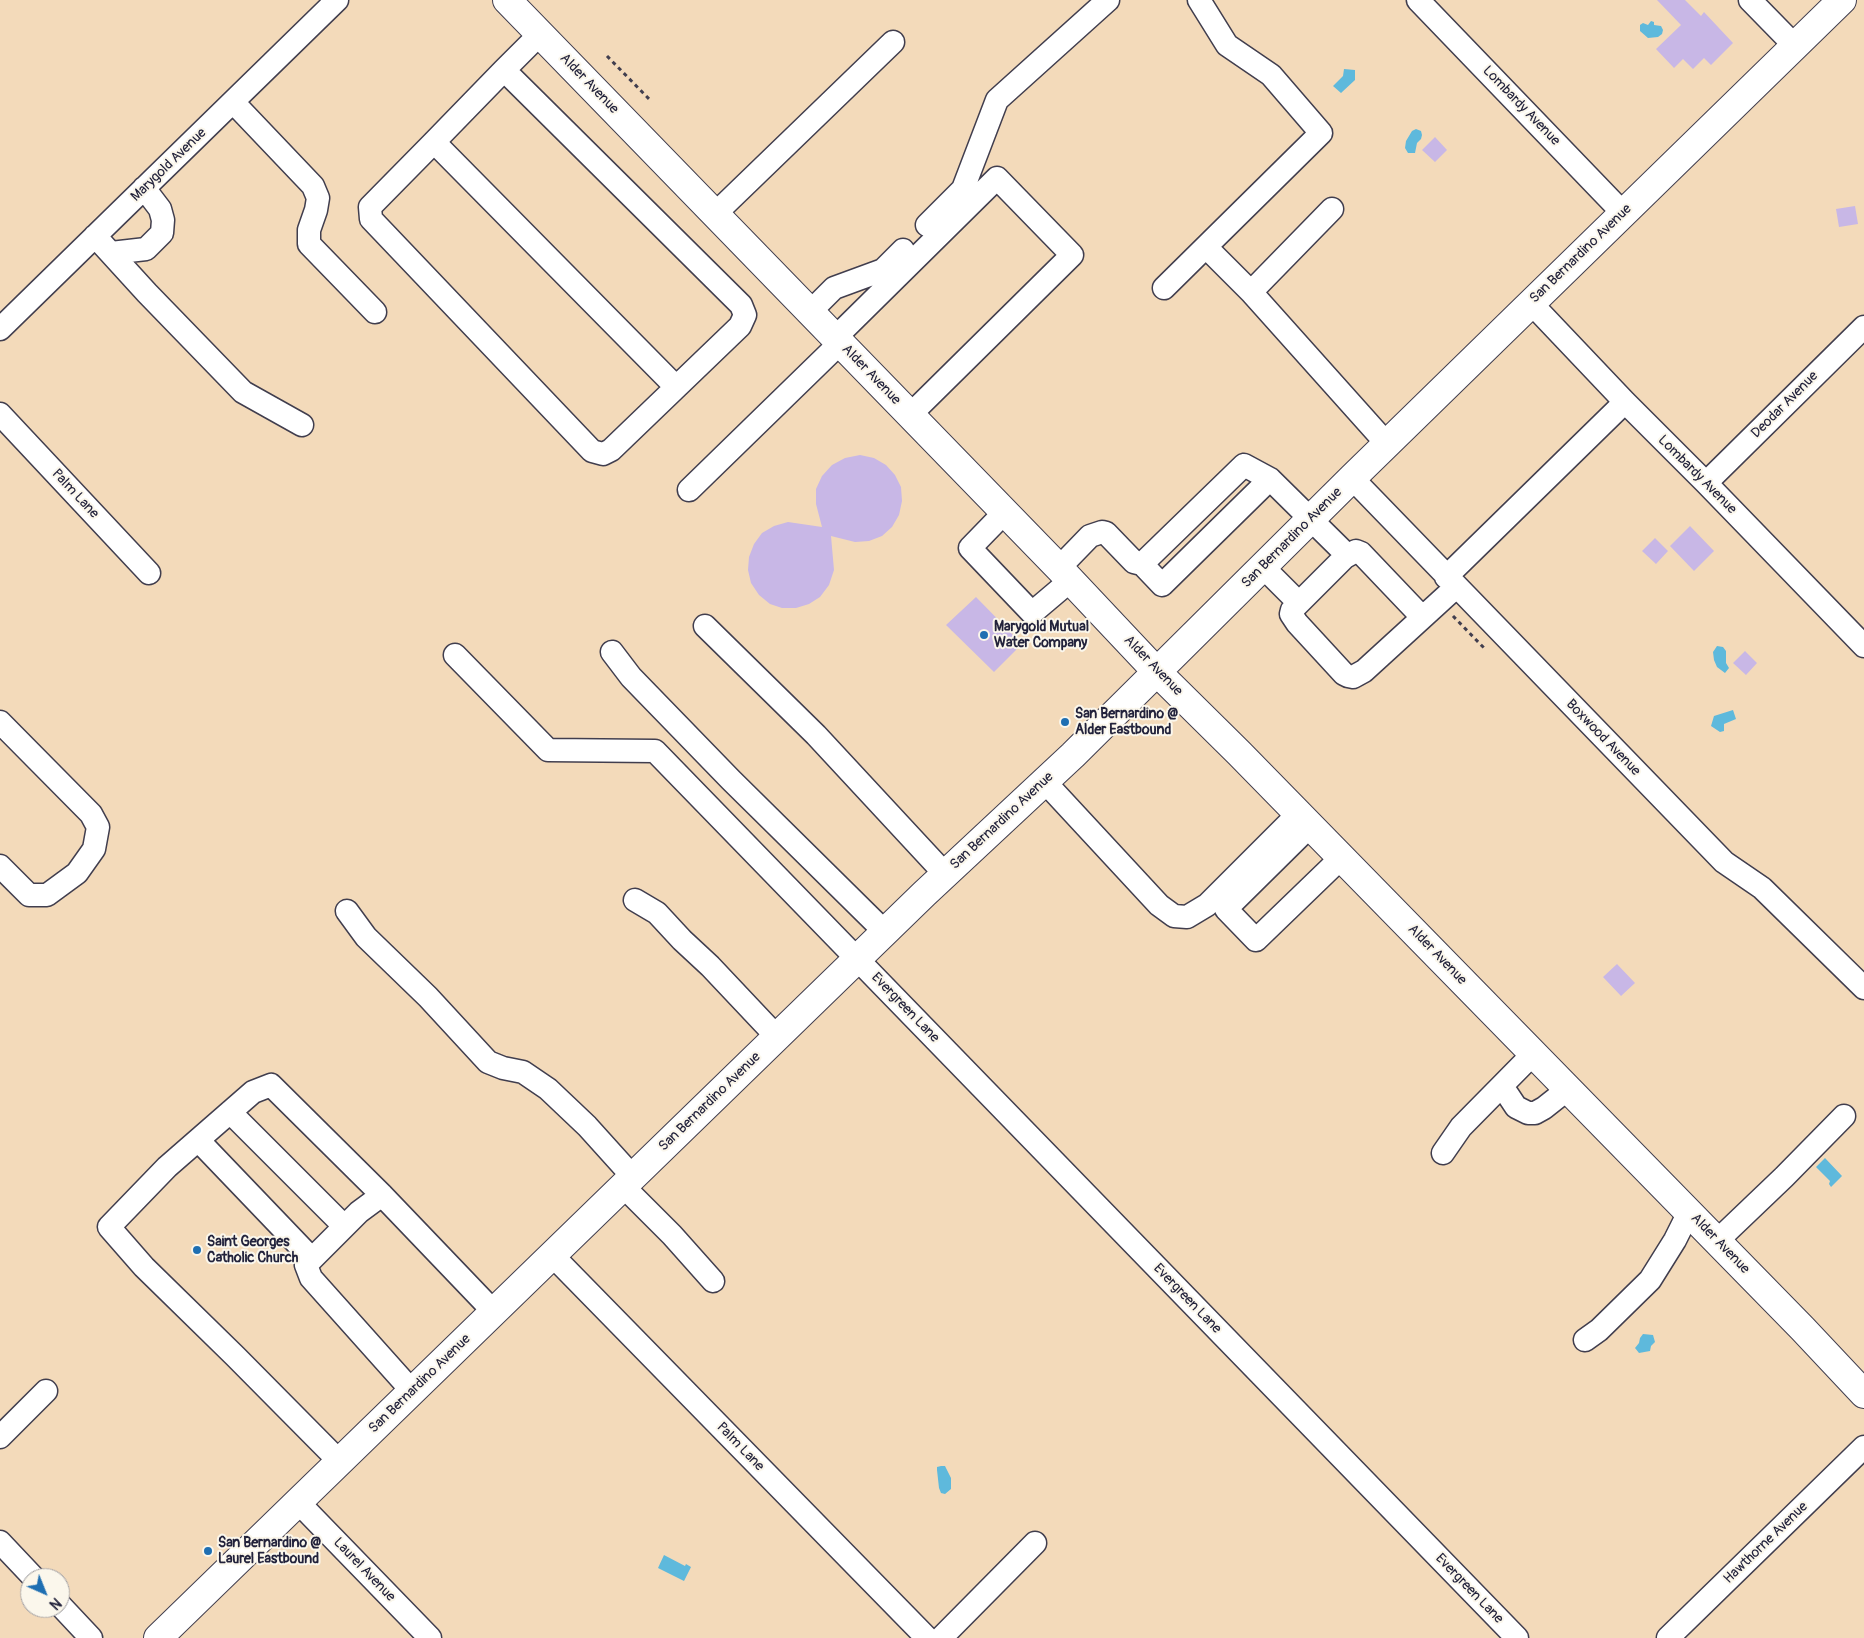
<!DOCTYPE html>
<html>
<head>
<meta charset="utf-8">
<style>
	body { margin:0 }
	#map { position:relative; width:1864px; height:1638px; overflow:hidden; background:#f3daba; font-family:Pangolin,sans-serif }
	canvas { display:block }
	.north { position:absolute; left:20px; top:1568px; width:50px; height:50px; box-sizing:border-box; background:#fbf7ec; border:1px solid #a4a2a5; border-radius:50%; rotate:136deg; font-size:14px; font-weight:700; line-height:20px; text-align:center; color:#22223b }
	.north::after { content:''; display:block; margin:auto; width:18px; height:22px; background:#1f6fb2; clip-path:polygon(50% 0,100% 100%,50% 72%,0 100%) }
</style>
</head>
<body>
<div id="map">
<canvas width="1864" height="1638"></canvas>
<div class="north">N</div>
</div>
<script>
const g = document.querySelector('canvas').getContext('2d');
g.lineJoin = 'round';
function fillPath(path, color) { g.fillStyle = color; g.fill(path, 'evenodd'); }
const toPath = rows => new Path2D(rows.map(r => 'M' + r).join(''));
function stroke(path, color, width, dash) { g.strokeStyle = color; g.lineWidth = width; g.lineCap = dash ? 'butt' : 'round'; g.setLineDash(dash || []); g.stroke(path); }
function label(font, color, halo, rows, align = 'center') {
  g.font = font + ' Pangolin,sans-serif'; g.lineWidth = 4; g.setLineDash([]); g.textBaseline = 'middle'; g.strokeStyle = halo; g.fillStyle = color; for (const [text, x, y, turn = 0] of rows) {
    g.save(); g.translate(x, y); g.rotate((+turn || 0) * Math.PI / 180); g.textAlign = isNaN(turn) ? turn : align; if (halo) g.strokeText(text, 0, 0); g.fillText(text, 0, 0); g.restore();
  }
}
fillPath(toPath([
	[1651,21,1654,22,1654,25,1661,26,1663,30,1662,34,1658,37,1648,38,1640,31,1640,25,1643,23,1648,25],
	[1344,69,1355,70,1355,80,1341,93,1333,86,1343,76],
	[1416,129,1421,131,1422,135,1421,139,1417,143,1415,153,1408,153,1405,148,1406,141,1412,131],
	[1717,646,1723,647,1726,651,1726,663,1729,668,1725,673,1717,667,1714,660,1713,652],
	[1733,710,1736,719,1724,724,1724,731,1720,732,1711,726,1714,716],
	[1825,1158,1842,1176,1831,1187,1829,1184,1830,1181,1816,1167],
	[1643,1334,1653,1335,1655,1342,1651,1346,1650,1351,1639,1353,1635,1348,1639,1343,1640,1338],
	[941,1466,945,1466,951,1478,951,1489,945,1494,941,1493,939,1488,937,1470,937,1467],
	[664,1555,685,1566,686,1564,691,1567,684,1581,658,1568]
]), '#5eb9dc');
fillPath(toPath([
	[1657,0,1685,0,1701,16,1704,12,1733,43,1711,65,1704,58,1693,69,1683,59,1674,68,1656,49,1681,25],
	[1435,137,1447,150,1435,162,1422,150],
	[1855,206,1858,224,1839,227,1836,209],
	[860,455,874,458,886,465,895,475,901,487,902,501,899,515,892,527,882,536,869,541,855,542,831,536,834,570,829,585,820,597,809,604,796,608,782,608,770,604,759,595,751,583,748,570,749,557,754,544,762,533,774,526,788,522,822,527,816,504,816,489,822,476,832,465,845,458],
	[1690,526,1714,551,1694,571,1670,546],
	[1655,538,1668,551,1656,564,1642,551],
	[976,597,1022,644,994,672,946,625],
	[1745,651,1757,663,1746,675,1733,663],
	[1617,964,1635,983,1621,996,1603,977]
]), '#c8b7e6');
const minor = toPath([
	[1418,0,1623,213],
	[1750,0,1795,46],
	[504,70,741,305,745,315,740,326,611,450,603,454,592,451,371,219,370,207,434,142,504,70,540,34],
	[233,102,313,186,318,198,316,210,309,230,309,244,375,312],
	[434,142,676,387],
	[1332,209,1251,292,1387,444],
	[715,214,893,42],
	[927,225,963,189,997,100,1108,0],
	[95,236,147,293,243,392,302,425],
	[1206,247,1251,292],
	[111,253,146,249,162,233,163,220,160,209,144,188],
	[1164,288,1321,133,1271,75,1227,45,1199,0],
	[1531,303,1625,402,1706,483,1864,646],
	[810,312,834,288,883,270,903,250],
	[0,329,337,0],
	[835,338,997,178,1072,255,910,415],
	[0,414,149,573],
	[1352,478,1724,862,1762,888,1864,988],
	[1706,483,1864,327],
	[689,490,840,343],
	[1005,512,970,548,1032,613,1071,580],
	[1142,564,1244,465,1270,479,1347,555],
	[1263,567,1299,603],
	[1059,568,1090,536,1102,532,1106,533,1134,562,1142,564,1162,585,1270,479],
	[1446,577,1625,402],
	[1422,617,1361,553,1356,551,1345,557,1292,610,1291,614,1297,623,1344,674,1348,676,1353,677,1364,671,1456,587],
	[705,626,816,735,945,874],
	[612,652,631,677,731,780,885,932],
	[455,655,548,750,655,751,1517,1638],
	[0,722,91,814,98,827,94,849,77,873,47,895,29,895,0,866],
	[1045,782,1159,905,1174,916,1187,917,1207,905,1298,814],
	[1310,826,1226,909,1256,940,1342,857],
	[635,900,657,913,682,940,710,966,777,1037],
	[347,911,366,937,428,997,488,1062,503,1068,523,1072,548,1089,587,1126,633,1177],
	[1502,1086,1516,1107,1528,1113,1535,1113,1544,1108,1568,1089],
	[230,1112,344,1226],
	[198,1140,312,1259],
	[1443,1153,1461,1127,1533,1054],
	[623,1186,672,1235,713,1281],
	[382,1195,359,1212,306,1265,311,1278,412,1391],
	[1717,1241,1784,1177,1844,1116],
	[552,1255,927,1638],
	[1585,1340,1599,1330,1650,1280,1675,1240,1689,1212],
	[0,1437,46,1391],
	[340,1462,235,1356,144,1267,109,1227,167,1167,253,1092,271,1085,382,1195,494,1312],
	[298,1502,430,1638],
	[0,1542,34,1578],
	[60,1605,91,1638],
	[941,1638,1035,1543],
	[1668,1638,1864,1447]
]);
const major = toPath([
	[507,0,1059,568,1157,672,1239,753,1802,1328,1864,1394],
	[158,1638,924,894,1073,755,1352,478,1842,0]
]);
stroke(minor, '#413e4e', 25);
stroke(major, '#413e4e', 30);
stroke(toPath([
	[607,56,651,101],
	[1453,616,1486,650]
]), '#413e4e', 3, [4, 4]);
stroke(minor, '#fff', 22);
stroke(major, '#fff', 28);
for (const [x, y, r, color] of [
	[984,635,5,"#1f6fb2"],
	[1065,722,5,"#1f6fb2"],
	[197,1250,5,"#1f6fb2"],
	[208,1551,5,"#1f6fb2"]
]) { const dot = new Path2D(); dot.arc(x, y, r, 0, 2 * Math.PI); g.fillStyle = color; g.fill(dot); stroke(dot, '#fbf7ec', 2); }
label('14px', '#22223b', '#fbf7ec', [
	["Alder Avenue",589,84,46],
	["Lombardy Avenue",1521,106,46],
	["Marygold Avenue",169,165,-44],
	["San Bernardino Avenue",1581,254,-44],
	["Alder Avenue",871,375,46],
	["Deodar Avenue",1785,405,-45],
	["Lombardy Avenue",1697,475,45],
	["Palm Lane",75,494,47],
	["San Bernardino Avenue",1292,538,-45],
	["Alder Avenue",1153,666,46],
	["Boxwood Avenue",1603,738,46],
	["San Bernardino Avenue",1002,821,-43],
	["Alder Avenue",1437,955,46],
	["Evergreen Lane",905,1008,46],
	["San Bernardino Avenue",710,1102,-44],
	["Alder Avenue",1720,1244,46],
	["Evergreen Lane",1187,1299,46],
	["San Bernardino Avenue",420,1384,-44],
	["Palm Lane",740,1447,46],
	["Hawthorne Avenue",1766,1543,-44],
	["Laurel Avenue",364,1570,46],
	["Evergreen Lane",1469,1589,46]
]);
label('bold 14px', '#22223b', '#fbf7ec', [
	["Marygold Mutual",994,627],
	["Water Company",994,643],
	["San Bernardino @",1075,714],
	["Alder Eastbound",1075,730],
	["Saint Georges",207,1242],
	["Catholic Church",207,1258],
	["San Bernardino @",218,1543],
	["Laurel Eastbound",218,1559]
], 'left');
</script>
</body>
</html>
